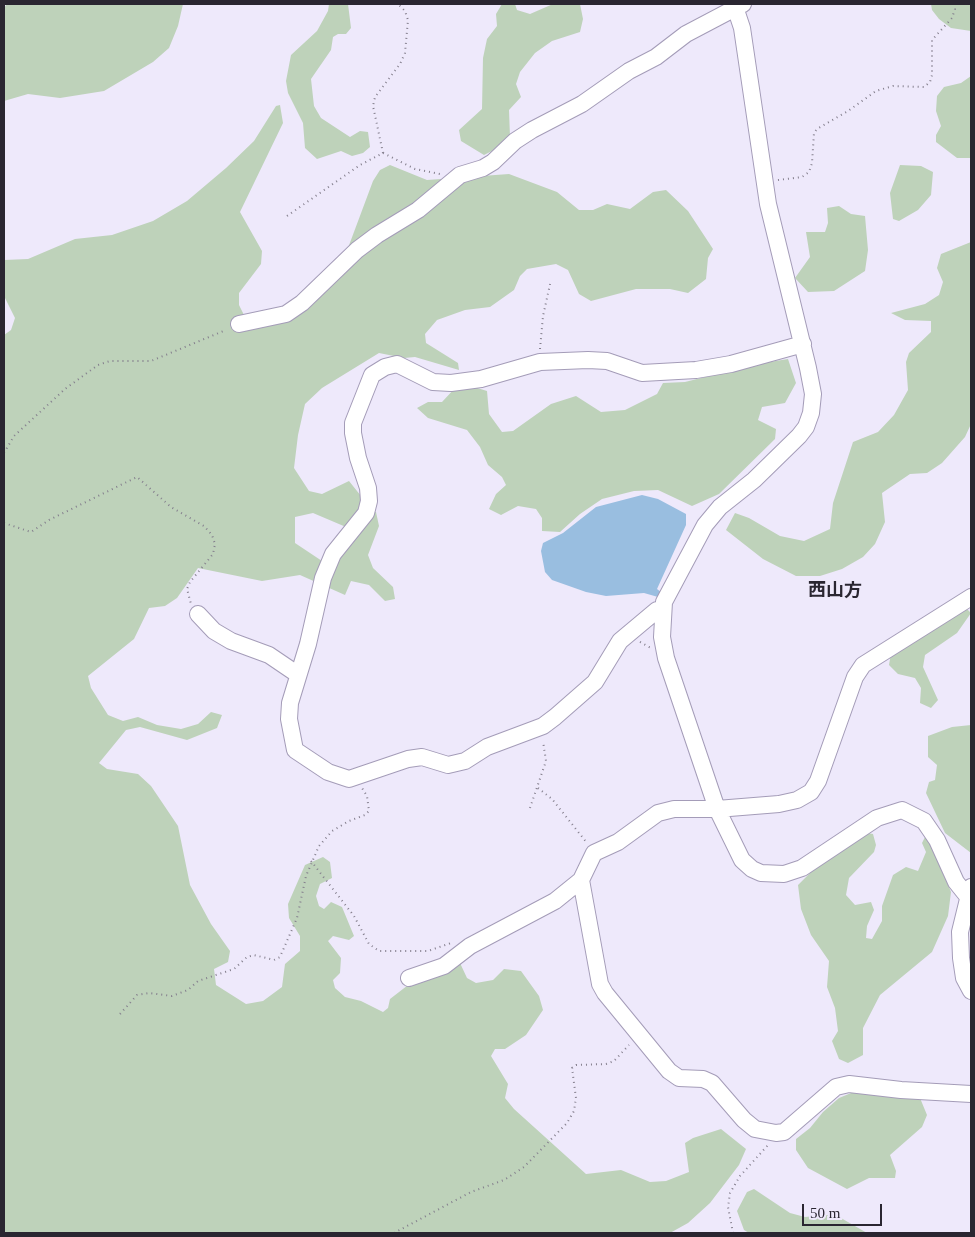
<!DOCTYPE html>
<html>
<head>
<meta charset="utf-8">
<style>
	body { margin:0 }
	#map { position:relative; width:975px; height:1237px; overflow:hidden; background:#eee9fb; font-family:"Times New Roman",serif }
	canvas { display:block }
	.frame { position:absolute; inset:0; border:5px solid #2a2631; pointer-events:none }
	.scale { position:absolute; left:802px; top:1204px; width:80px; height:22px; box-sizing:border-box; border:2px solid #2a2631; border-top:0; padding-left:6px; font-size:15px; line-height:18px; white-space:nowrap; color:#2a2631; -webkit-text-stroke:4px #eee9fb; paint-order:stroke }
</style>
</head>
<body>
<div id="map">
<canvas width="975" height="1237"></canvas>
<div class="frame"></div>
<div class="scale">50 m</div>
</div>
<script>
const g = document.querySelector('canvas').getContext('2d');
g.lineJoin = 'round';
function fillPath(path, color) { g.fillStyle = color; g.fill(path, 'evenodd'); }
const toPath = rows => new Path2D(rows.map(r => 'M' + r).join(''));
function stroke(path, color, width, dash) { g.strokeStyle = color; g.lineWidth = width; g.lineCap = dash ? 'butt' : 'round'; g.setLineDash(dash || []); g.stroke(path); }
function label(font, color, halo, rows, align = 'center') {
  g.font = font + ' "Times New Roman","Noto Sans JP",serif'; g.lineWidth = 5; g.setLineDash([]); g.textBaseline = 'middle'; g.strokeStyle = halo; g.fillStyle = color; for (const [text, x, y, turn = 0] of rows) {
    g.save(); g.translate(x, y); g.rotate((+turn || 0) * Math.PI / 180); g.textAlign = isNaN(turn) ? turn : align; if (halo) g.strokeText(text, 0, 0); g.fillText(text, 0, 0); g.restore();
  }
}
fillPath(toPath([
	[7,4,183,4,178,26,169,48,153,62,104,91,60,98,28,94,4,101,4,8],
	[329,4,348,4,351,28,346,34,338,34,333,37,331,50,311,79,314,106,321,118,350,137,360,131,368,132,370,147,363,153,352,156,341,151,317,159,305,148,303,123,288,93,286,81,291,55,317,31,328,11],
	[502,4,515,4,517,10,530,14,553,4,580,4,583,19,580,32,552,41,535,53,520,72,516,84,521,97,509,110,510,137,492,151,484,155,461,141,459,130,482,109,483,58,487,39,497,26,496,14],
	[931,4,971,4,971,31,951,28,939,19,932,10],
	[971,76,971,158,957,158,936,142,936,135,941,126,936,111,937,96,944,87,961,83],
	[280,105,283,123,240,212,262,251,261,264,239,293,239,305,246,319,254,324,270,326,289,317,348,248,373,181,380,170,390,165,427,180,509,174,557,192,579,210,593,210,607,204,630,209,653,192,666,190,688,211,713,249,708,258,706,279,688,293,670,289,636,289,591,301,579,294,568,270,556,264,527,269,520,276,514,290,490,307,465,310,437,320,425,334,426,343,458,363,459,370,415,357,404,358,379,353,322,388,305,404,298,435,294,468,309,491,322,494,349,481,361,496,363,510,346,527,313,513,295,517,295,543,322,561,371,511,376,512,379,526,368,555,373,568,393,587,395,599,385,601,369,585,351,581,345,595,300,575,262,581,198,568,177,598,165,606,149,608,134,639,88,676,91,688,108,715,123,721,138,717,157,725,181,729,198,724,211,712,222,715,217,728,187,740,140,727,126,730,99,763,107,769,138,774,151,786,178,826,190,885,211,924,230,951,228,962,214,969,216,985,246,1004,263,1001,282,987,285,964,300,951,300,936,289,918,288,904,305,865,323,857,330,862,332,878,320,884,316,896,319,906,324,909,331,902,342,907,354,936,349,940,333,936,328,941,341,958,340,973,333,980,335,988,345,997,361,1001,383,1012,388,1008,390,999,412,982,460,963,467,978,476,983,493,980,504,969,521,971,539,996,543,1010,526,1035,505,1049,495,1049,491,1056,508,1084,505,1098,514,1109,586,1174,621,1170,650,1182,666,1181,689,1172,685,1143,693,1138,721,1129,746,1149,739,1165,710,1203,688,1223,670,1233,4,1233,4,335,11,330,15,318,4,296,4,260,28,259,75,239,112,235,153,221,187,201,226,168,254,141,276,106],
	[900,165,921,166,933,172,931,195,918,210,899,221,893,219,890,193],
	[839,206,851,214,865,216,868,250,865,271,834,291,808,292,795,278,810,257,806,232,825,232,828,223,827,208],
	[971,242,971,424,965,437,942,463,927,473,910,474,882,493,885,522,875,544,863,557,842,569,820,576,796,576,763,559,726,530,735,513,749,518,780,536,804,541,830,529,833,503,853,442,878,432,894,415,908,390,906,362,909,353,931,332,931,321,905,320,891,313,925,304,939,295,943,282,937,268,941,254],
	[788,359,796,383,785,403,762,407,758,420,776,429,775,439,719,494,692,506,658,490,634,491,602,499,580,514,560,532,542,531,542,518,536,509,518,506,501,515,489,509,496,494,506,485,502,477,488,465,480,447,467,430,428,418,417,408,428,402,442,402,456,387,474,387,487,391,489,414,502,432,513,431,551,404,576,396,601,412,625,410,657,394,663,383,685,382,757,364],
	[966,608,971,613,957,633,925,655,923,667,938,700,931,708,920,703,921,688,915,678,898,674,889,665,891,653],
	[971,725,971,853,945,833,926,793,929,782,935,780,937,765,928,757,928,736,952,727],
	[867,833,873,834,876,845,874,852,849,878,846,895,855,905,871,902,874,910,867,926,866,938,872,939,882,921,882,906,893,875,906,867,918,871,926,852,922,843,927,833,951,892,948,916,932,952,880,995,863,1028,863,1055,848,1063,839,1059,832,1041,838,1031,835,1008,827,987,829,961,811,935,801,909,798,885,811,872],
	[856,1091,920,1098,927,1115,922,1127,890,1155,896,1171,895,1178,869,1178,847,1189,808,1168,796,1150,796,1139,810,1128,823,1112,839,1098],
	[754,1189,790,1213,805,1217,826,1215,841,1218,867,1233,749,1233,744,1230,737,1211,747,1192]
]), '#bed2ba');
fillPath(toPath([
	[642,495,658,499,686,514,686,525,657,589,661,592,658,597,644,593,606,596,586,592,552,580,545,572,541,551,543,543,563,533,596,507]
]), '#99bee0');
const minor = toPath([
	[734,4,742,28,768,204,808,368,813,394,811,413,806,427,799,436,754,480,720,507,705,525,664,602,662,637,666,658,717,809,742,860,752,869,761,873,784,874,802,868,877,818,902,810,924,821,937,840,956,882,968,897],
	[239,324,286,314,302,303,357,250,377,235,418,210,460,175,483,168,493,162,515,141,532,130,582,104,629,71,656,57,686,34,743,4],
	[662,610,657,610,620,641,595,682,555,717,543,726,487,747,465,761,448,765,422,757,408,759,349,779,328,772,295,750,289,719,290,703,308,644,323,578,333,554,366,513,369,501,368,488,358,458,353,433,353,423,372,375,385,367,397,364,433,382,451,383,481,379,540,362,588,360,607,361,642,373,696,370,731,364,803,344],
	[198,614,214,631,231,641,269,655,297,674],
	[581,880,600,984,605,993,669,1071,679,1078,703,1079,712,1083,744,1120,755,1129,776,1133,784,1132,836,1087,849,1084,901,1090,971,1094],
	[971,887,960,932,961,958,964,978,971,991],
	[409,978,444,966,470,946,555,901,581,880,594,853,618,842,658,813,674,809,717,809,779,804,797,800,811,792,818,781,855,677,863,665,971,597]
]);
stroke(minor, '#a49cb8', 18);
stroke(toPath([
	[383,153,373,106,375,97,400,64,405,53,408,20,405,11,398,4],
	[778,180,802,177,809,172,812,163,814,133,817,129,848,111,876,91,893,86,924,87,930,82,932,75,932,40,952,18,955,9,954,4],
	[287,216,360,165,383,153,415,169,440,174],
	[540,349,543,316,551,280],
	[4,453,14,436,65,389,98,365,110,361,151,361,226,330],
	[4,523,31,532,49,520,137,477,171,507,204,526,212,535,215,544,213,554,190,582,187,589,191,604],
	[640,642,651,648],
	[538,788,552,799,587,843],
	[530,808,546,761,543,741],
	[311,861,354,916,369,944,379,951,428,951,451,943],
	[120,1014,137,995,149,993,172,996,188,990,198,981,234,969,247,957,254,955,274,960,280,957,297,918,306,876,319,846,332,831,349,821,365,815,369,811,367,796,362,788],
	[394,1233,471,1192,504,1180,524,1167,567,1123,574,1111,576,1098,572,1068,576,1065,606,1064,614,1061,629,1045],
	[733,1233,728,1207,730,1193,740,1176,768,1145]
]), '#847f8d', 2, [1, 4]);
stroke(minor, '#fff', 16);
label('bold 18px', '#2a2631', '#eee9fb', [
	["西山方",835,591]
]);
</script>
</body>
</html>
